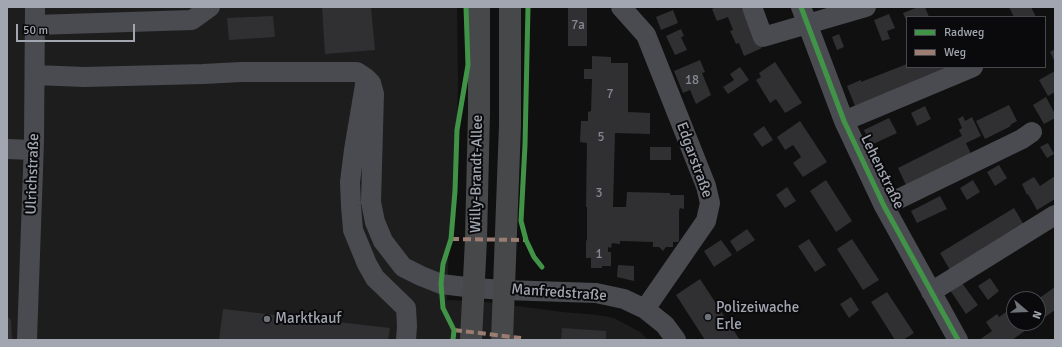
<!DOCTYPE html>
<html>
<head>
<meta charset="utf-8">
<style>
	body { margin:0 }
	#map { position:relative; width:1062px; height:347px; overflow:hidden; background:#101010; font-family:Signika,sans-serif }
	canvas { display:block }
	.frame { position:absolute; inset:0; border:8px solid #a1a6b1; pointer-events:none }
	.legend { position:absolute; left:906px; top:16px; width:140px; height:52px; box-sizing:border-box; background:#0a0a0c; border:1px solid #46484e; margin:0; padding:5px 7px; list-style:none; font-size:12px; color:#a1a6b1 }
	.legend li { display:flex; align-items:center; gap:8px; height:20px }
	.legend b { width:20px; border:1px solid #46484e }
	.north { position:absolute; left:1006px; top:291px; width:40px; height:40px; box-sizing:border-box; background:#0a0a0c; border:1px solid #46484e; border-radius:50%; rotate:109deg; font-size:11px; font-weight:700; line-height:16px; text-align:center; color:#a1a6b1 }
	.north::after { content:''; display:block; margin:auto; width:14px; height:18px; background:#6e7279; clip-path:polygon(50% 0,100% 100%,50% 72%,0 100%) }
	.scale { position:absolute; left:16px; top:24px; width:119px; height:18px; box-sizing:border-box; border:2px solid #a1a6b1; border-top:0; padding-left:5px; font-size:12px; line-height:14px; white-space:nowrap; color:#a1a6b1; -webkit-text-stroke:3px #0a0a0c; paint-order:stroke }
</style>
</head>
<body>
<div id="map">
<canvas width="1062" height="347"></canvas>
<div class="frame"></div>
<ul class="legend">
<li><b style="height:5px;background:#419447"></b>Radweg</li>
<li><b style="height:5px;background:#9b7d72"></b>Weg</li>
</ul>
<div class="north">N</div>
<div class="scale">50 m</div>
</div>
<script>
const g = document.querySelector('canvas').getContext('2d');
g.lineJoin = 'round';
function fillPath(path, color) { g.fillStyle = color; g.fill(path, 'evenodd'); }
const toPath = rows => new Path2D(rows.map(r => 'M' + r).join(''));
function stroke(path, color, width, dash) { g.strokeStyle = color; g.lineWidth = width; g.lineCap = dash ? 'butt' : 'round'; g.setLineDash(dash || []); g.stroke(path); }
function label(font, color, halo, rows, align = 'center') {
  g.font = font + ' Signika,sans-serif'; g.lineWidth = 4; g.setLineDash([]); g.textBaseline = 'middle'; g.strokeStyle = halo; g.fillStyle = color; for (const [text, x, y, turn = 0] of rows) {
    g.save(); g.translate(x, y); g.rotate((+turn || 0) * Math.PI / 180); g.textAlign = isNaN(turn) ? turn : align; if (halo) g.strokeText(text, 0, 0); g.fillText(text, 0, 0); g.restore();
  }
}
fillPath(toPath([
	[7,7,457,7,458,82,455,212,449,240,447,300,479,301,563,312,598,315,614,318,640,332,648,340,7,340]
]), '#1d1d1e');
fillPath(toPath([
	[322,7,371,7,375,50,325,54],
	[568,7,587,7,587,46,568,46],
	[716,7,741,7,762,48,744,56,739,43,736,44,730,31,733,30,728,17,717,21,712,9],
	[918,7,925,7,929,17,907,17,907,22,903,13],
	[1009,7,1031,7,1036,17,1014,17],
	[673,10,678,23,661,30,656,17],
	[889,14,895,28,887,31,890,39,882,41,874,20],
	[273,16,275,37,229,40,227,18],
	[681,29,684,36,681,37,687,50,675,55,666,36],
	[839,34,844,47,837,50,832,37],
	[1055,49,1055,62,1050,52],
	[592,56,611,57,611,63,628,63,628,112,650,113,650,134,615,133,613,207,626,207,627,192,670,193,670,195,684,195,684,209,680,208,679,211,679,240,680,239,678,242,673,242,673,247,666,247,663,251,659,247,653,247,653,242,620,241,620,244,612,243,611,248,608,247,608,252,611,252,611,266,602,266,602,268,591,268,591,258,586,258,586,240,587,241,587,207,586,207,587,143,580,142,581,121,588,121,588,112,591,111,592,79,584,79,584,69,592,69],
	[700,60,705,72,702,73,711,95,696,104,690,90,683,93,674,71],
	[775,62,802,103,785,113,776,99,770,103,756,80,761,77,759,73],
	[907,64,907,67,950,67,855,106,847,86,861,80,861,82],
	[740,67,749,80,728,94,723,87,734,80,730,74],
	[1055,71,1055,92,1048,96,1039,80],
	[1046,97,1055,114,1055,118,1044,124,1033,105],
	[1009,105,1017,121,1010,125,1011,126,985,139,976,121],
	[925,106,931,119,917,126,911,113],
	[963,116,965,121,972,117,981,136,966,143,971,154,906,185,898,168,962,136,959,130,962,128,958,119],
	[889,118,897,133,871,145,864,130],
	[800,121,827,162,803,177,793,163,801,157,798,152,793,145,785,150,777,137],
	[764,126,773,140,762,147,753,134],
	[1048,143,1054,154,1047,158,1040,147],
	[650,147,671,147,671,160,650,160],
	[999,165,1007,178,995,186,987,172],
	[1055,176,1055,199,1037,210,1028,194,1027,195,1022,184,1034,177,1040,186],
	[826,180,852,221,836,232,810,191],
	[973,180,980,192,967,200,960,188],
	[787,187,796,201,785,208,776,195],
	[940,196,947,209,917,223,911,211],
	[1014,208,1024,225,950,270,940,253],
	[747,229,755,240,737,252,730,241],
	[809,239,826,265,815,272,798,246],
	[852,239,879,280,863,290,837,249],
	[721,240,732,255,714,267,704,251],
	[618,265,634,266,634,281,617,277],
	[990,278,999,291,988,300,978,286],
	[700,279,740,340,705,340,676,295],
	[959,279,978,305,966,314,948,287],
	[1055,287,1055,310,1038,322,1038,299],
	[887,292,914,333,903,340,895,340,871,302],
	[851,297,859,310,849,318,840,304],
	[223,309,390,328,388,340,219,340],
	[1009,310,1013,316,1014,315,1014,323,1036,323,1012,340,979,340,992,331,986,322,997,314,999,317],
	[7,316,11,320,12,340,7,340],
	[562,328,606,331,606,340,561,340]
]), '#303033');
stroke(toPath([
	[621,7,646,35,706,186,710,203,706,221,645,309],
	[752,7,763,37,866,7],
	[801,7,844,121,884,206,958,340],
	[35,25,192,20,210,7],
	[35,75,84,77,203,74,241,72,357,72,366,78,371,83,374,94,371,202,375,222,383,241,403,267,421,276,441,284,474,288,505,290,596,293,624,299,645,309,665,325,676,340],
	[365,85,354,150,350,182,351,206,353,230,367,264,375,278,406,308,407,326,406,340],
	[844,121,973,67],
	[7,149,33,150],
	[884,206,1022,139,1032,132],
	[931,292,1055,215],
	[27,340,34,141,35,7]
]), '#4a4b50', 20);
stroke(toPath([
	[471,340,476,239,479,113,479,7],
	[502,340,510,125,510,7]
]), '#47484a', 22);
stroke(toPath([
	[451,239,526,240],
	[454,330,521,338]
]), '#9b7d72', 4, [8, 4]);
stroke(toPath([
	[528,7,525,145,521,221,526,240,534,257,542,267],
	[801,7,844,121,884,206,958,340],
	[453,340,454,330,443,308,441,284,443,264,451,239,455,191,457,130,468,65,466,7]
]), '#419447', 5);
for (const [x, y, r, color] of [
	[708,317,4,"#6e7279"],
	[267,319,4,"#6e7279"]
]) { const dot = new Path2D(); dot.arc(x, y, r, 0, 2 * Math.PI); g.fillStyle = color; g.fill(dot); stroke(dot, '#0a0a0c', 1.5); }
label('13px', '#858892', null, [
	["7a",578,26],
	["18",692,81],
	["7",610,95],
	["5",601,138],
	["3",599,194],
	["1",599,255]
]);
label('15px', '#a1a6b1', '#0a0a0c', [
	["Edgarstraße",694,160,70],
	["Lehenstraße",882,172,64],
	["Ulrichstraße",33,174,-88],
	["Willy-Brandt-Allee",477,174,-89],
	["Manfredstraße",559,293,4]
]);
label('15px', '#a1a6b1', '#0a0a0c', [
	["Polizeiwache",716,308],
	["Erle",716,325],
	["Marktkauf",275,319]
], 'left');
</script>
</body>
</html>
